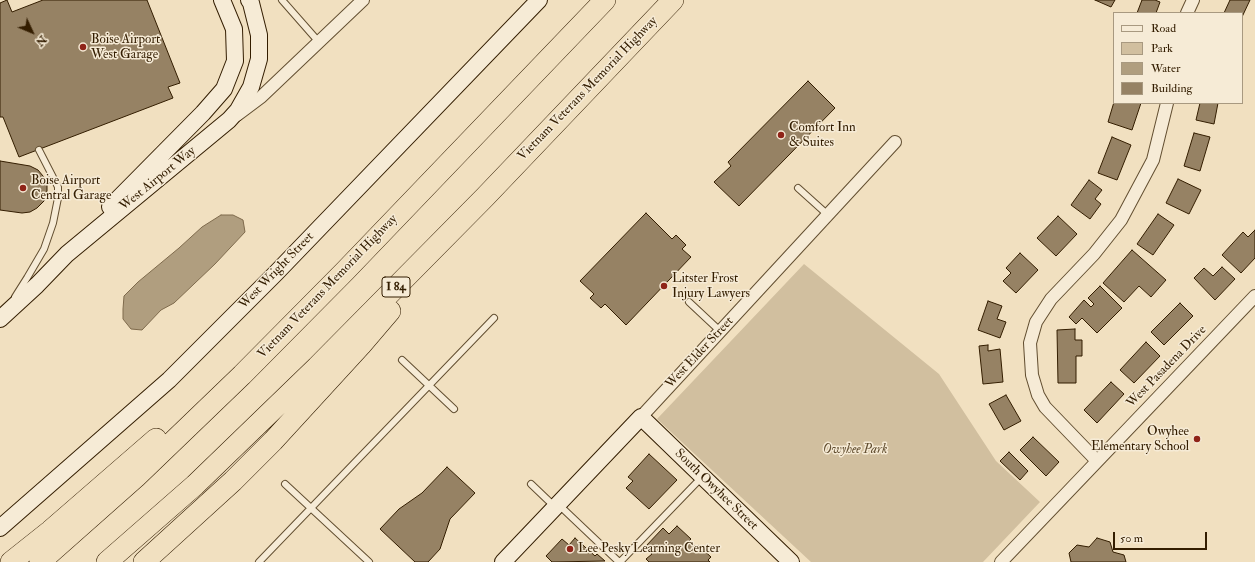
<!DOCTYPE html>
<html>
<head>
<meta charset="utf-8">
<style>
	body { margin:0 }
	#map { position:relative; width:1255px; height:562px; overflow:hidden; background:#f1e0c0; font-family:"IM FELL Double Pica",serif }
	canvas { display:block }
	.legend { position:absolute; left:1113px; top:12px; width:130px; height:92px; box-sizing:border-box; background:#f6ebd6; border:1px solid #a89980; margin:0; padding:5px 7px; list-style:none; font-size:12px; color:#331d00 }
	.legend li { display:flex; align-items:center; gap:8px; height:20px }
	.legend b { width:20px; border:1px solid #a89980 }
	.north { position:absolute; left:12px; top:12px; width:40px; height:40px; -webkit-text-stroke:3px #f6ebd6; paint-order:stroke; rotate:134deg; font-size:11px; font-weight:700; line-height:16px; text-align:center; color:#331d00 }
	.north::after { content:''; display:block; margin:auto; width:14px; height:18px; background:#331d00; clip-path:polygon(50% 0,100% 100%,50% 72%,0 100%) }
	.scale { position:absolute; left:1113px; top:532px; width:94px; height:18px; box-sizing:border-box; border:2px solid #331d00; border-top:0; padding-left:5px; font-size:12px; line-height:14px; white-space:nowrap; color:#331d00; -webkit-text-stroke:3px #f6ebd6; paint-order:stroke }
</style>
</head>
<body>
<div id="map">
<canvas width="1255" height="562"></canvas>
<ul class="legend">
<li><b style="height:5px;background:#f6ebd6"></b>Road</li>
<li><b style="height:11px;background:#d1bf9f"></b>Park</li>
<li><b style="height:11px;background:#b09e7f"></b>Water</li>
<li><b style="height:11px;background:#968264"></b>Building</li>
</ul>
<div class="north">N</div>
<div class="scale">50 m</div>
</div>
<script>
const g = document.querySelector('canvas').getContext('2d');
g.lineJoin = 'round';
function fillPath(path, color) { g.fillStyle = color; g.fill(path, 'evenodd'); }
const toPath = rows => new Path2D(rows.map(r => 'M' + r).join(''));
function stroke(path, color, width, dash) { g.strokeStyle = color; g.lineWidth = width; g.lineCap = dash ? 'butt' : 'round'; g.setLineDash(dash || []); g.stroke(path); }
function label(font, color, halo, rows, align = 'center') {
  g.font = font + ' "IM FELL Double Pica",serif'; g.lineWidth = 3; g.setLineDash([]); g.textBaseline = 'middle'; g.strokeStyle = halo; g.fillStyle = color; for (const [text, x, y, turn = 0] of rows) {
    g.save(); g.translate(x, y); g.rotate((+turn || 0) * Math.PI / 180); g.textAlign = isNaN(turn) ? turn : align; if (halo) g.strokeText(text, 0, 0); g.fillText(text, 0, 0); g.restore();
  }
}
fillPath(toPath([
	[804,264,939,374,996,461,1040,502,983,562,811,562,657,419]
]), '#d1bf9f');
const water = toPath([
	[221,215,233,215,243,220,245,232,215,264,174,303,161,310,142,330,131,329,123,319,123,309,124,296,138,282,179,248,202,227,221,215]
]);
fillPath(water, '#b09e7f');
stroke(water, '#7e6a4c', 1);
const building = toPath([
	[7,0,12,12,43,0,147,0,180,83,168,87,173,98,19,157,3,117,0,117,0,3,7,0],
	[1095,0,1115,0,1111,7,1095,0],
	[1142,0,1155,0,1160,2,1156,13,1137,13,1142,0],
	[1230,0,1250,0,1242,17,1242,13,1224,13,1230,0],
	[808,81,835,108,739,206,714,182,731,166,728,162,808,81],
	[1114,102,1141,103,1132,130,1108,122,1114,102],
	[1200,103,1218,103,1214,124,1196,120,1200,103],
	[1194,133,1210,137,1200,171,1184,166,1194,133],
	[1112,137,1131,145,1117,180,1098,173,1112,137],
	[0,161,30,166,38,170,43,176,47,184,47,191,44,201,37,208,30,212,22,213,0,210,0,161],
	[1178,179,1201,190,1189,214,1166,203,1178,179],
	[1089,180,1102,190,1095,199,1101,204,1090,219,1071,205,1089,180],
	[646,213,672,239,676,235,686,245,682,249,691,257,626,325,605,304,601,308,590,298,594,294,580,281,646,213],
	[1158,214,1174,225,1153,255,1137,244,1158,214],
	[1058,216,1077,234,1056,256,1037,238,1058,216],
	[1255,230,1255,258,1241,273,1222,255,1243,232,1248,237,1255,230],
	[1132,250,1166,280,1151,297,1139,286,1124,302,1103,283,1132,250],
	[1020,253,1038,270,1016,293,1003,281,1011,273,1006,268,1020,253],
	[1222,267,1235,279,1215,300,1194,278,1204,268,1213,276,1222,267],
	[1100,286,1122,308,1097,333,1082,318,1076,324,1069,317,1084,300,1091,307,1094,304,1088,298,1100,286],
	[988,301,1002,306,997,319,1006,322,1000,338,978,330,988,301],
	[1180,303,1193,316,1164,345,1151,332,1180,303],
	[1075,329,1075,340,1082,340,1082,356,1076,356,1076,383,1058,383,1057,330,1075,329],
	[1146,342,1160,356,1134,383,1120,370,1146,342],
	[988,345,988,351,1000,349,1003,382,983,384,979,346,988,345],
	[1111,382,1124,394,1097,423,1084,410,1111,382],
	[1006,395,1021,421,1004,430,989,404,1006,395],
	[1033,437,1059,462,1046,476,1020,450,1033,437],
	[1009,452,1028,471,1020,480,1000,461,1009,452],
	[649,454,677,480,649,509,626,488,633,481,628,477,649,454],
	[447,467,475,493,450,519,440,549,428,562,415,562,380,529,399,509,422,493,447,467],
	[677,526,691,539,689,541,696,547,698,545,711,557,708,560,710,562,649,562,646,559,652,554,645,547,663,528,669,534,677,526],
	[575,538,595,556,597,554,605,561,552,562,546,556,562,539,569,545,575,538],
	[1097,538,1110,542,1113,552,1124,555,1126,562,1071,562,1069,553,1077,545,1089,547,1097,538]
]);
fillPath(building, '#968264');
stroke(building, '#331d00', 1);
const lane = toPath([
	[282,0,318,41],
	[798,188,828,215],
	[15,297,27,278,44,249,53,223,58,198,58,187,39,150],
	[689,302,720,331],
	[402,360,454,409],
	[285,484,369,562],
	[531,484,554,506],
	[559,505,619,562],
	[259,562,494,318],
	[620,562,702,477]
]);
const street = toPath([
	[1187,13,1193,0],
	[237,115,261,97,363,0],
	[641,417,895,142],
	[1097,461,1045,407,1038,395,1032,375,1030,343,1036,322,1051,299,1094,254,1121,220,1153,160,1167,103],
	[1001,562,1255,296]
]);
const secondary = toPath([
	[110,207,203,113,224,89,235,61,234,29,222,0],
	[0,319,37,285,67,254,229,120,238,110,251,87,259,59,259,35,251,3,249,0],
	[0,528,169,380,276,273,539,0],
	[503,562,641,417,791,562]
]);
const highway = toPath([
	[11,562,50,531,156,439],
	[40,562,136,477,242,375,345,271,605,0],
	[107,562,195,485,317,367,485,197,673,0],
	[144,562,233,481,273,441,361,345,390,311]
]);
stroke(lane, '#624e30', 8);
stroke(street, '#624e30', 14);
stroke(secondary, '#331d00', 18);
stroke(highway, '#331d00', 22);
stroke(lane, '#f6ebd6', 6);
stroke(street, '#f6ebd6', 12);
stroke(secondary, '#f6ebd6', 16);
stroke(highway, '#f1e0c0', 21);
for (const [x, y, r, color] of [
	[83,47,4,"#8f2418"],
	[781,135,4,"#8f2418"],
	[23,188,4,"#8f2418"],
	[664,286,4,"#8f2418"],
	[1197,439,4,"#8f2418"],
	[570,549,4,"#8f2418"]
]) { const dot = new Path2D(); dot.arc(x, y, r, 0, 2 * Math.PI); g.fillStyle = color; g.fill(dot); stroke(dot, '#f6ebd6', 1.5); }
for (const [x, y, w] of [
	[396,287,28]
]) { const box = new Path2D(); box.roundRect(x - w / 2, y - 10, w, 20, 3); g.fillStyle = '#f6ebd6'; g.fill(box); stroke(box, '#331d00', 1); }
label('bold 12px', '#331d00', null, [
	["I 84",396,287]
]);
label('13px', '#331d00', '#f6ebd6', [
	["Boise Airport",91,40],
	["West Garage",91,55],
	["Comfort Inn",789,128],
	["& Suites",789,143],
	["Boise Airport",31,181],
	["Central Garage",31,196],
	["Litster Frost",672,279],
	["Injury Lawyers",672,294],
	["Owyhee",1189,432,"right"],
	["Elementary School",1189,447,"right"],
	["Lee Pesky Learning Center",578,549]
], 'left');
label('13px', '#331d00', '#f6ebd6', [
	["Vietnam Veterans Memorial Highway",588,89,-46],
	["West Airport Way",158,179,-39],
	["West Wright Street",277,271,-46],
	["Vietnam Veterans Memorial Highway",328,287,-46],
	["West Elder Street",700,353,-47],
	["West Pasadena Drive",1167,367,-46],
	["South Owyhee Street",716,490,44]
]);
label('italic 13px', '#624e30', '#f6ebd6', [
	["Owyhee Park",855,450]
]);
</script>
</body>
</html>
